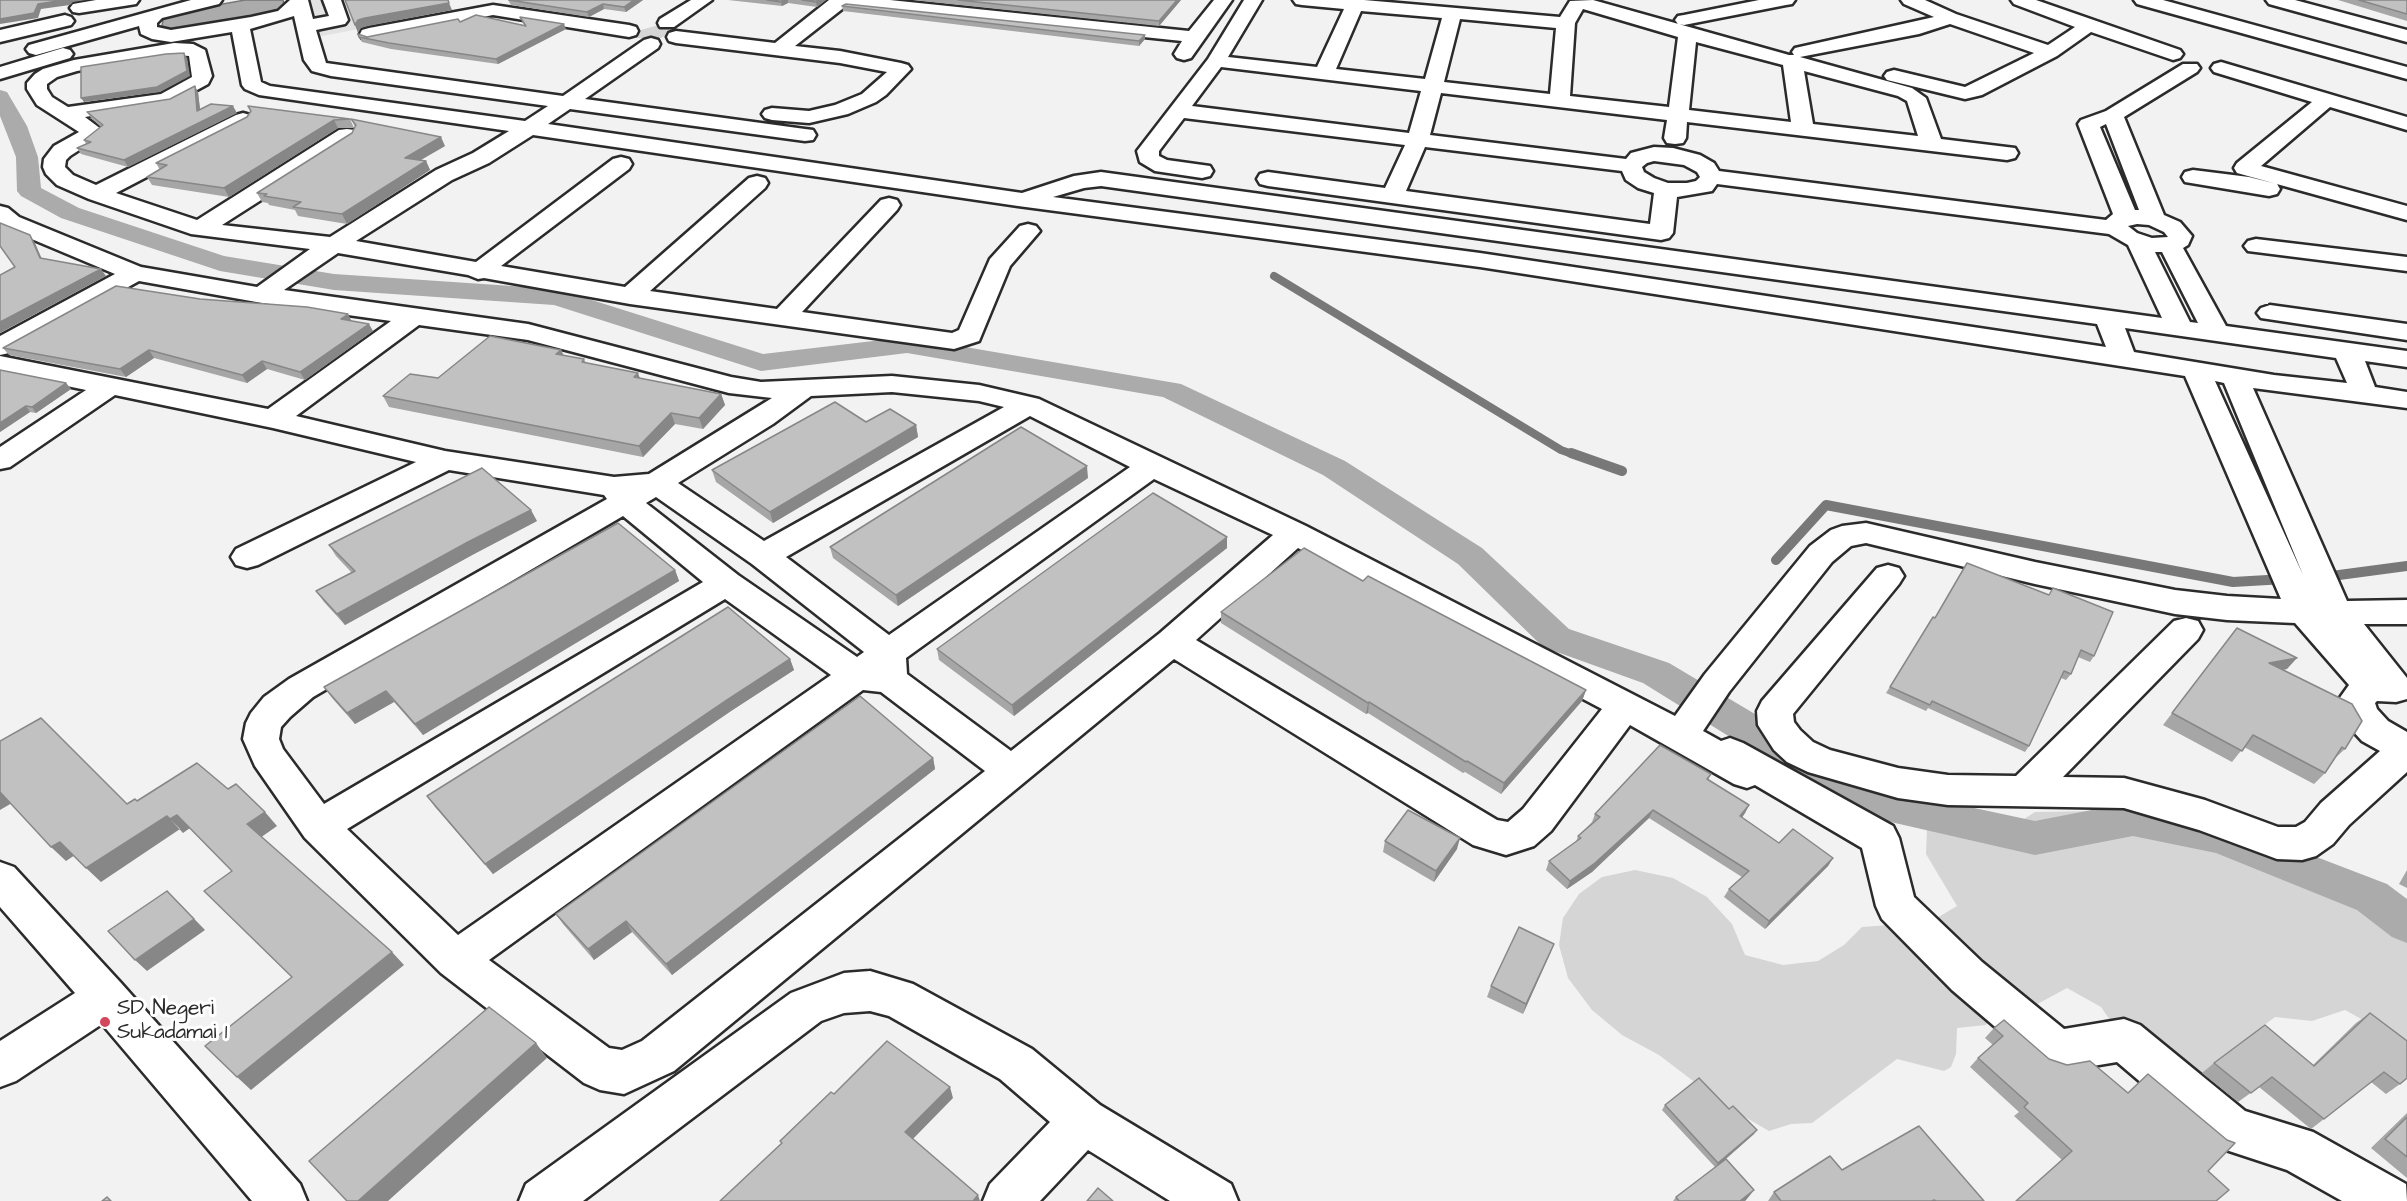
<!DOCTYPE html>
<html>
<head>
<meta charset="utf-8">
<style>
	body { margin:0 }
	canvas { display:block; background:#f2f2f2 }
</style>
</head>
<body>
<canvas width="2407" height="1201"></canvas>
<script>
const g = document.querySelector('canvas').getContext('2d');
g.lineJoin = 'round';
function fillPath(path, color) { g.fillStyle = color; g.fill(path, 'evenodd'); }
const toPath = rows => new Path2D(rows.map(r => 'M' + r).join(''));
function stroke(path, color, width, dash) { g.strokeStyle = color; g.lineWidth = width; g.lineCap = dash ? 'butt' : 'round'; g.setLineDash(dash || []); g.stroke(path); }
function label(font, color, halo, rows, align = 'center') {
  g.font = font + ' "Architects Daughter",sans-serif'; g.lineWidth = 6; g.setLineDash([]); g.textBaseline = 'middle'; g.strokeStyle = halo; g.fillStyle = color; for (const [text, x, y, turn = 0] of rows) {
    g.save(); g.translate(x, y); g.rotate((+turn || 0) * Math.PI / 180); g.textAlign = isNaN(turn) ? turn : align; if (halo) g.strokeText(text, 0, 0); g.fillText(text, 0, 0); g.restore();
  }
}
fillPath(toPath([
	[306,0,402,0,412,19,317,37]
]), '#e3e3e3');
fillPath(toPath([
	[659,25,671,28,672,32,659,39,636,38,634,34,637,31],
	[2097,811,2215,833,2294,856,2335,873,2372,897,2407,914,2407,1050,2374,1026,2345,1010,2312,1021,2275,1017,2255,1032,2221,1074,2198,1087,2124,1040,2101,1007,2067,988,2030,1008,1997,998,1986,1025,1957,1028,1956,1054,1951,1067,1944,1071,1897,1059,1812,1123,1791,1124,1769,1131,1726,1106,1659,1055,1622,1035,1592,1010,1568,978,1559,945,1563,918,1579,894,1602,877,1635,870,1673,878,1707,897,1732,924,1745,955,1783,965,1818,961,1844,945,1862,927,1930,922,1957,906,1926,854,1927,828,1960,826,1996,837,2035,812]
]), '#d5d5d5');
const water = toPath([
	[245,0,283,0,284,4,279,9,266,14,188,29,170,29,162,26,163,20,167,17,184,11,245,0]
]);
fillPath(water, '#ababab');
stroke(water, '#787878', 1.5);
stroke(toPath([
	[1274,276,1561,450,1575,455]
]), '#787878', 8);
stroke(toPath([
	[1571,453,1622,471],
	[1776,560,1826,505,2233,582,2285,579],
	[2324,577,2407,566]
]), '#787878', 10);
fillPath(toPath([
	[0,90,7,92,27,126,38,157,41,188,79,208,224,256,334,274,557,289,763,354,907,337,1181,384,1345,461,1482,548,1569,629,1669,663,1787,733,1904,793,2035,821,2133,802,2220,820,2387,884,2407,899,2407,943,2392,937,2357,910,2216,853,2133,836,2035,855,1882,820,1759,755,1643,683,1543,647,1458,564,1323,475,1163,397,907,353,761,371,554,305,334,290,220,271,61,218,21,196,17,191,16,157,0,116,0,90]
]), '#ababab');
const minor = toPath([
	[96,0,139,0,136,4,130,5,79,13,73,12,70,8,73,4,96,0],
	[191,0,222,0,219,4,162,18,157,23,157,27,171,30,251,17,278,11,290,0,308,0,313,19,329,16,323,0,341,0,348,20,345,24,316,30,326,63,563,96,644,40,651,38,658,40,660,44,658,48,585,99,805,129,813,130,816,135,813,140,805,141,570,109,548,124,1022,193,1074,176,1101,172,2162,318,2128,245,2109,234,1717,184,1712,191,1677,197,1673,233,1669,238,1661,240,1268,186,1260,184,1257,179,1260,174,1268,172,1385,188,1405,145,1184,118,1159,151,1159,156,1167,160,1210,166,1213,171,1210,176,1202,178,1155,171,1140,162,1137,151,1208,59,1244,0,1262,0,1228,57,1317,67,1344,9,1302,5,1296,4,1293,0,1364,0,1560,17,1570,1,1593,0,1789,55,1794,55,1792,52,1795,48,1934,17,1904,4,1901,0,1925,0,1956,14,2048,45,2075,27,2014,4,2011,0,2036,0,2180,50,2183,54,2180,58,2173,60,2091,32,2057,56,1982,95,1965,99,1887,80,1884,76,1887,72,1894,70,1965,87,2034,53,1950,24,1919,34,1800,57,1912,88,1926,98,1941,139,2015,148,2018,153,2015,158,2007,160,1687,122,1686,138,1683,143,1675,144,1667,143,1664,138,1667,120,1441,93,1430,135,1626,159,1631,153,1654,147,1673,148,1700,155,1714,163,1719,171,2106,220,2113,214,2078,124,2081,120,2106,111,2183,64,2197,64,2200,68,2197,72,2124,117,2164,215,2180,222,2192,236,2188,245,2183,248,2226,326,2407,351,2407,367,2365,361,2375,387,2407,392,2407,408,2253,388,2347,601,2407,600,2407,624,2364,624,2407,678,2407,699,2396,702,2377,701,2375,703,2377,709,2388,721,2407,732,2407,772,2349,825,2333,844,2316,856,2302,860,2277,859,2199,830,2124,808,1948,805,1898,798,1808,772,1787,762,1774,750,1758,725,1757,711,1762,701,1877,568,1888,565,1899,568,1904,576,1899,584,1793,714,1794,722,1800,730,1813,742,1830,750,1898,768,1948,775,2016,776,2174,621,2186,618,2198,621,2203,630,2198,639,2063,777,2124,778,2205,800,2278,827,2296,827,2305,822,2321,803,2380,751,2362,741,2351,729,2339,708,2339,699,2349,685,2295,623,2227,620,2175,614,2035,584,1866,543,1851,546,1832,562,1729,692,1703,731,1721,741,1730,738,1743,743,1893,826,1899,838,1914,897,1982,962,2064,1029,2124,1019,2140,1025,2245,1111,2313,1132,2406,1184,2407,1201,2342,1201,2287,1170,2217,1147,2117,1062,2057,1072,2041,1066,1952,990,1882,919,1876,906,1862,848,1755,785,1747,788,1734,784,1630,725,1551,831,1534,846,1506,855,1473,845,1174,659,674,1071,624,1094,600,1090,584,1083,441,973,305,838,255,766,243,739,246,723,251,713,264,697,289,679,607,499,604,495,449,470,258,565,247,568,236,565,231,557,236,549,416,462,273,428,115,395,10,467,0,469,0,447,86,390,0,372,0,356,268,409,391,321,262,303,139,281,9,353,0,355,0,336,115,274,3,227,0,225,0,206,8,208,19,217,141,267,257,287,310,249,191,234,89,199,57,185,46,174,43,167,44,159,54,146,79,132,37,105,27,89,27,83,35,74,43,69,74,60,174,43,193,44,205,50,212,76,208,84,173,103,85,117,105,132,101,136,70,156,66,160,65,167,73,175,96,185,236,115,243,113,250,115,253,119,250,123,116,193,197,220,339,130,347,129,355,130,358,135,355,140,222,225,330,237,436,170,473,153,509,131,259,95,245,89,242,85,232,32,171,42,152,39,141,34,139,26,36,55,29,53,26,49,29,45,191,0],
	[1583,9,1678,37,1669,107,1570,96,1575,23,1583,9],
	[1361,11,1442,18,1425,79,1336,69,1361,11],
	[294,16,304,60,312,71,331,76,548,106,525,121,270,86,261,82,250,29,294,16],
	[1460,19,1556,28,1550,94,1444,82,1460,19],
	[1696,42,1783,65,1791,122,1689,110,1696,42],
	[174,55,189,56,192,77,161,94,68,107,52,97,47,89,47,84,57,77,77,71,174,55],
	[1221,67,1421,91,1409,133,1192,106,1221,67],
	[1804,71,1898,96,1907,101,1918,136,1813,124,1804,71],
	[2106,124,2139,210,2135,210,2100,127,2106,124],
	[533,135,1018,206,1480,267,2185,376,2281,599,2227,596,2175,590,2035,562,1866,523,1842,526,1831,530,1810,546,1705,674,1675,716,1306,526,1039,399,979,385,892,376,761,382,731,377,528,324,284,290,338,253,468,275,478,279,484,278,630,304,954,349,979,341,1010,266,1040,231,1036,226,1028,224,1020,226,990,259,959,330,952,333,802,312,897,210,900,205,897,200,889,198,881,200,777,309,650,291,765,188,768,183,765,178,757,176,749,178,625,287,501,266,629,169,632,164,629,159,621,157,613,159,476,262,356,241,452,180,489,163,533,135],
	[1425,147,1622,171,1626,180,1638,188,1654,193,1650,224,1406,191,1425,147],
	[1654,161,1684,165,1697,172,1700,177,1696,181,1687,183,1668,183,1654,178,1644,172,1642,167,1647,163,1654,161],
	[1101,186,2097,324,2106,347,1480,253,1053,197,1084,188,1101,186],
	[2137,224,2149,225,2164,232,2168,237,2152,238,2137,233,2128,226,2137,224],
	[2155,252,2162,252,2198,323,2190,322,2155,252],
	[419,325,528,340,729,393,772,398,649,474,614,477,445,451,296,416,419,325],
	[2125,328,2336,358,2347,383,2274,375,2134,352,2125,328],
	[2215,381,2224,383,2303,575,2215,381],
	[892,392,979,401,1004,407,764,541,678,483,773,424,811,396,892,392],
	[1030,416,1130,467,889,635,786,557,1030,416],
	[1154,479,1273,535,1160,633,1011,751,907,674,906,658,1154,479],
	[656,497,752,564,864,652,857,657,738,575,646,503,656,497],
	[623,516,703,582,324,804,283,749,279,739,281,727,290,717,313,697,623,516],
	[1298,548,1602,709,1523,809,1508,822,1497,820,1196,640,1298,548],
	[725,599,831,675,458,935,347,829,725,599],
	[863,690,881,692,985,771,642,1041,622,1050,609,1048,489,960,863,690],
	[691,0,712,0,674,27,660,27,658,23,660,19,691,0],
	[829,0,890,0,1189,31,1214,0,1232,0,1191,58,1184,60,1177,58,1174,54,1182,41,846,6,795,46,840,51,901,63,908,65,911,69,886,95,876,102,848,114,809,123,772,120,765,118,762,114,765,110,772,108,809,111,835,105,862,94,887,72,840,63,676,43,669,41,667,37,669,33,676,31,775,43,829,0],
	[1759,0,1795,0,1792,4,1786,5,1684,25,1678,24,1675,20,1678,16,1684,15,1759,0],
	[2134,0,2163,0,2407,67,2407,79,2137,4,2134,0],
	[2266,0,2295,0,2407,30,2407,42,2269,4,2266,0],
	[493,5,629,25,636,27,638,31,636,35,629,37,493,15,369,40,362,38,360,34,362,30,369,28,493,5],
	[65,15,71,17,74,21,71,25,0,42,0,30,65,15],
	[63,48,70,50,73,54,70,58,0,79,0,67,63,48],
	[2221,62,2407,117,2407,130,2330,107,2261,166,2407,206,2407,220,2237,173,2234,168,2237,163,2312,102,2214,72,2211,68,2214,64,2221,62],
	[2193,170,2249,177,2277,184,2280,189,2277,194,2269,196,2185,182,2182,177,2185,172,2193,170],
	[2256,239,2407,257,2407,271,2248,251,2244,246,2248,241,2256,239],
	[2270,305,2407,324,2407,340,2261,318,2257,313,2261,308,2270,305],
	[0,862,14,867,121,983,300,1184,307,1201,252,1201,102,1024,16,1081,0,1087,0,1041,75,993,0,907,0,862],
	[870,971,913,984,1032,1049,1100,1105,1231,1184,1238,1201,1170,1201,1088,1150,1040,1201,983,1201,990,1184,1050,1122,1000,1079,889,1016,870,1011,844,1013,821,1021,583,1201,519,1201,526,1184,791,993,844,973,870,971]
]);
stroke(minor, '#2b2b2b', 5);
fillPath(minor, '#fff');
fillPath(toPath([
	[508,0,643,0,626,12,604,9,589,17,511,5],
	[728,0,826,0,817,7,788,3,782,6],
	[912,0,1181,0,1159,26],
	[2338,0,2407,0,2407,21],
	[842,6,1145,39,1139,46,843,11],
	[520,17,566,29,498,64,391,49,362,42,358,34,367,37,460,22,524,25],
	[198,92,200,110,237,113,128,167,81,154,77,148,86,144,84,140,101,127,91,118,87,112,170,99],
	[247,117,350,119,354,128,338,128,229,197,152,185,147,177,160,170,156,163],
	[351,119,445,146,420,160,426,161,430,170,347,224,298,216,295,210,269,205,268,203,262,202,257,193,352,133,355,127],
	[200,299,348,314,351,321,373,331,305,380,267,369,247,383,154,358,126,377,9,355,3,348],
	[561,350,564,356,584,359,586,363,640,378,721,394,725,405,703,429,675,424,643,457,389,407,383,396,438,378],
	[0,370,66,383,71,389,36,413,30,412,0,432],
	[866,422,916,425,918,437,773,523,716,482,712,470],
	[1088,478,898,606,833,558,830,547],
	[537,521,474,554,345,625,324,602,316,591,352,573,336,556,329,545],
	[1227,537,1227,548,1014,716,939,660,937,649],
	[675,570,679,581,423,735,394,702,355,724,332,698,324,687],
	[1363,581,1586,690,1582,701,1501,794,1465,772,1463,773,1368,713,1366,714,1221,623,1221,612],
	[2053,588,2094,656,2090,662,2078,657,2071,674,2066,680,2061,678,2029,746,2025,752,1928,708,1926,711,1886,693,1933,617,1935,618,2049,595],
	[2237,628,2287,669,2283,670,2345,749,2334,759,2325,773,2314,784,2244,747,2232,762,2163,725],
	[790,659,794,670,731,711,493,874,435,807,427,796],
	[933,758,935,769,672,975,632,932,594,960,563,924,556,914],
	[1711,774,1708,780,1749,805,1745,813,1742,818,1779,843,1833,858,1828,866,1765,929,1724,897,1729,889,1742,877,1649,818,1592,872,1567,889,1546,870,1549,861,1576,842,1578,836,1592,822,1595,814],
	[1385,841,1457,849,1434,882,1383,852],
	[2407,870,2407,888,2399,884],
	[1554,944,1523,1014,1487,997,1491,986],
	[2370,1013,2400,1084,2386,1094,2371,1082,2324,1119,2311,1129,2259,1087,2238,1102,2202,1073,2214,1063,2313,1065,2356,1023],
	[1994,1028,2049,1059,2127,1093,2227,1140,2062,1160,2014,1116,2019,1112,1970,1067,1978,1058,1993,1045,1985,1038],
	[1665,1105,1754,1134,1726,1159,1754,1190,1747,1199,1745,1201,1673,1201,1676,1197,1715,1167,1662,1110],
	[2407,1113,2407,1178,2371,1148],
	[1842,1170,1984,1201,1768,1201,1774,1192]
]), '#a6a6a6');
fillPath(toPath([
	[64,0,86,0,73,2,70,5,41,9,38,18,0,24,0,19,38,4],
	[634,0,643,0,626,12,624,7],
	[784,0,788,0,788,3,782,6,781,2],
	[819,0,826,0,817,7,816,2],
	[1177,0,1181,0,1159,26,1159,21],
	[449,3,452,10,368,26,361,28,358,33,355,25,358,20,365,18],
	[603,4,604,9,589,17,587,12],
	[564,24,566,29,498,64,496,59],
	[1145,35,1145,39,1139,46,1139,41],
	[184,53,187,58,190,76,160,92,84,102,81,98],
	[195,86,198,92,201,117,197,111],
	[233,106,237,113,128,167,124,160],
	[334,120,338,128,229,197,224,188],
	[441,137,445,146,409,167,405,158],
	[426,161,430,170,347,224,342,214],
	[30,235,35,243,45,266,40,258],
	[101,269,106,276,0,333,0,322],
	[348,314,352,322,341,319],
	[369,324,373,331,305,380,300,372],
	[149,350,154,358,126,377,120,369],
	[561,350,566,361,556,354],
	[262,361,267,369,247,383,242,375],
	[638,373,642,384,634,377],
	[66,383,71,389,36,413,32,407],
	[721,394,725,405,703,429,699,418],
	[26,406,30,412,0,432,0,423],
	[671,413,675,424,643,457,639,446],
	[916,425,918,437,773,523,770,512],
	[1087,466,1088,478,898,606,896,595],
	[531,510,537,521,474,554,345,625,337,614,468,542],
	[1227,537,1227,548,1014,716,1012,705],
	[675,570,679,581,423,735,415,724],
	[2297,658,2287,669,2259,674,2269,663],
	[790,659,794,670,731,711,493,874,485,864,727,700],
	[1586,690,1582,701,1501,794,1504,783],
	[386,691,394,702,355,724,347,713],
	[1369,702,1368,713,1366,714,1368,703],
	[933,758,935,769,672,975,666,964],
	[0,792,12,803,0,810],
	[1749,805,1745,813,1736,825,1740,816],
	[1653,810,1649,818,1592,872,1567,889,1570,881],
	[265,812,277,826,260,838,247,824],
	[177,815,190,828,183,833,170,819],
	[167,816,180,829,101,882,86,868],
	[1460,838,1457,849,1434,882,1436,871],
	[60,842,75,855,66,861,51,847],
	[1833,858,1828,866,1765,929,1769,921],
	[167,891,205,930,147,971,135,960],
	[626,921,632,932,594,960,588,949],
	[1554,944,1550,954,1523,1014,1526,1004],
	[392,952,404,965,251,1090,237,1077],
	[536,1043,547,1058,388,1201,358,1201],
	[950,1087,953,1098,909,1143,905,1132],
	[1757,1130,1754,1134,1715,1168,1718,1163],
	[1754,1190,1745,1201,1740,1201],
	[978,1195,980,1201,973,1201]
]), '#878787');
const building = toPath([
	[0,0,64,0,38,4,34,13,0,19,0,0],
	[345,0,448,0,449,3,365,18,358,20,355,25,345,0],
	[509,0,634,0,624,7,603,4,587,12,509,0],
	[767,0,784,0,781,2,767,0],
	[802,0,819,0,816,2,802,0],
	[958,0,1177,0,1159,21,958,0],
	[2359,0,2407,0,2407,14,2359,0],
	[846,4,1145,35,1139,41,842,6,846,4],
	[476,15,526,26,520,17,564,24,496,59,389,43,359,37,358,34,367,37,458,19,460,22,476,15],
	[184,53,187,71,157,87,81,98,81,67,166,54,184,53],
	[195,86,197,111,211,104,233,106,124,160,77,148,91,142,84,140,103,125,87,112,170,99,195,86],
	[248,106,350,119,334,120,224,188,147,177,167,165,156,163,247,117,251,111,248,106],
	[351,119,441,137,405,158,426,161,342,214,293,207,301,202,264,196,267,194,257,193,352,133,356,125,351,119],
	[0,223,30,235,40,258,101,269,0,322,0,275,15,267,0,246,0,223],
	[116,286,200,299,307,307,348,314,341,319,369,324,300,372,262,361,242,375,149,350,120,369,3,348,116,286],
	[490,336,561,350,556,354,584,359,582,362,638,373,634,377,721,394,699,418,671,413,639,446,383,396,410,374,438,378,490,336],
	[0,370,66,383,32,407,26,406,0,423,0,370],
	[835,402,866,422,890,409,916,425,770,512,712,470,835,402],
	[1021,427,1087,466,896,595,830,547,1021,427],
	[482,468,531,510,468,542,337,614,316,591,355,571,329,545,482,468],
	[1153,493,1227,537,1012,705,937,649,1153,493],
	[618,523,675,570,415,724,386,691,347,713,324,687,618,523],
	[1304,548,1363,581,1368,576,1586,690,1504,783,1467,761,1466,762,1369,702,1368,703,1221,612,1304,548],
	[1967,563,2049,595,2053,588,2113,612,2094,656,2081,650,2071,674,2064,671,2029,746,1932,701,1930,705,1890,687,1933,617,1935,618,1967,563],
	[728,607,790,659,727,700,485,864,427,796,728,607],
	[2237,628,2297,658,2269,663,2352,704,2362,721,2345,749,2342,747,2325,773,2253,735,2242,751,2172,713,2237,628],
	[860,696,933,758,666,964,626,921,588,949,556,914,860,696],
	[41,718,127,804,135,799,137,801,197,763,228,789,236,784,265,812,247,824,392,952,237,1077,205,1046,292,977,204,891,232,871,177,815,170,819,167,816,86,868,60,842,51,847,0,792,0,741,41,718],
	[1660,745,1711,774,1707,779,1749,805,1740,816,1779,843,1793,829,1833,858,1769,921,1729,889,1749,871,1653,810,1595,863,1570,881,1549,861,1581,838,1578,836,1600,817,1595,814,1660,745],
	[1408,810,1460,838,1436,871,1385,841,1408,810],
	[167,891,194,919,135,960,108,931,167,891],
	[1519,927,1554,944,1526,1004,1491,986,1519,927],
	[489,1007,536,1043,358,1201,347,1201,309,1161,489,1007],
	[2370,1013,2407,1041,2407,1078,2400,1084,2384,1072,2324,1119,2272,1077,2251,1093,2214,1063,2265,1025,2314,1066,2370,1013],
	[2004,1020,2049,1059,2067,1065,2090,1061,2128,1093,2148,1074,2227,1140,2235,1143,2208,1171,2229,1190,2216,1201,2016,1201,2072,1151,2024,1107,2028,1103,1978,1058,2003,1036,1994,1028,2004,1020],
	[887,1041,950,1087,905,1132,978,1195,973,1201,720,1201,782,1143,780,1141,831,1092,834,1094,887,1041],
	[1699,1078,1729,1109,1733,1106,1757,1130,1718,1163,1665,1105,1699,1078],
	[2407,1117,2407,1157,2385,1139,2407,1117],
	[1919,1126,1984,1201,1936,1201,1934,1200,1932,1201,1781,1201,1774,1192,1830,1156,1842,1170,1919,1126],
	[1726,1159,1754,1190,1740,1201,1679,1201,1676,1197,1726,1159],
	[1098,1188,1113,1201,1087,1201,1098,1188],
	[107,1197,111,1201,102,1201,107,1197]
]);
fillPath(building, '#c1c1c1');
stroke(building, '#878787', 1.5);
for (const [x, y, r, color] of [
	[105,1022,6,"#d1495b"]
]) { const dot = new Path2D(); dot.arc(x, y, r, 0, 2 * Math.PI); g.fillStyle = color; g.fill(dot); stroke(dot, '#fff', 2); }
label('21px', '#2b2b2b', '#fff', [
	["SD Negeri",117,1010],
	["Sukadamai 1",117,1034]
], 'left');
</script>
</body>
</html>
